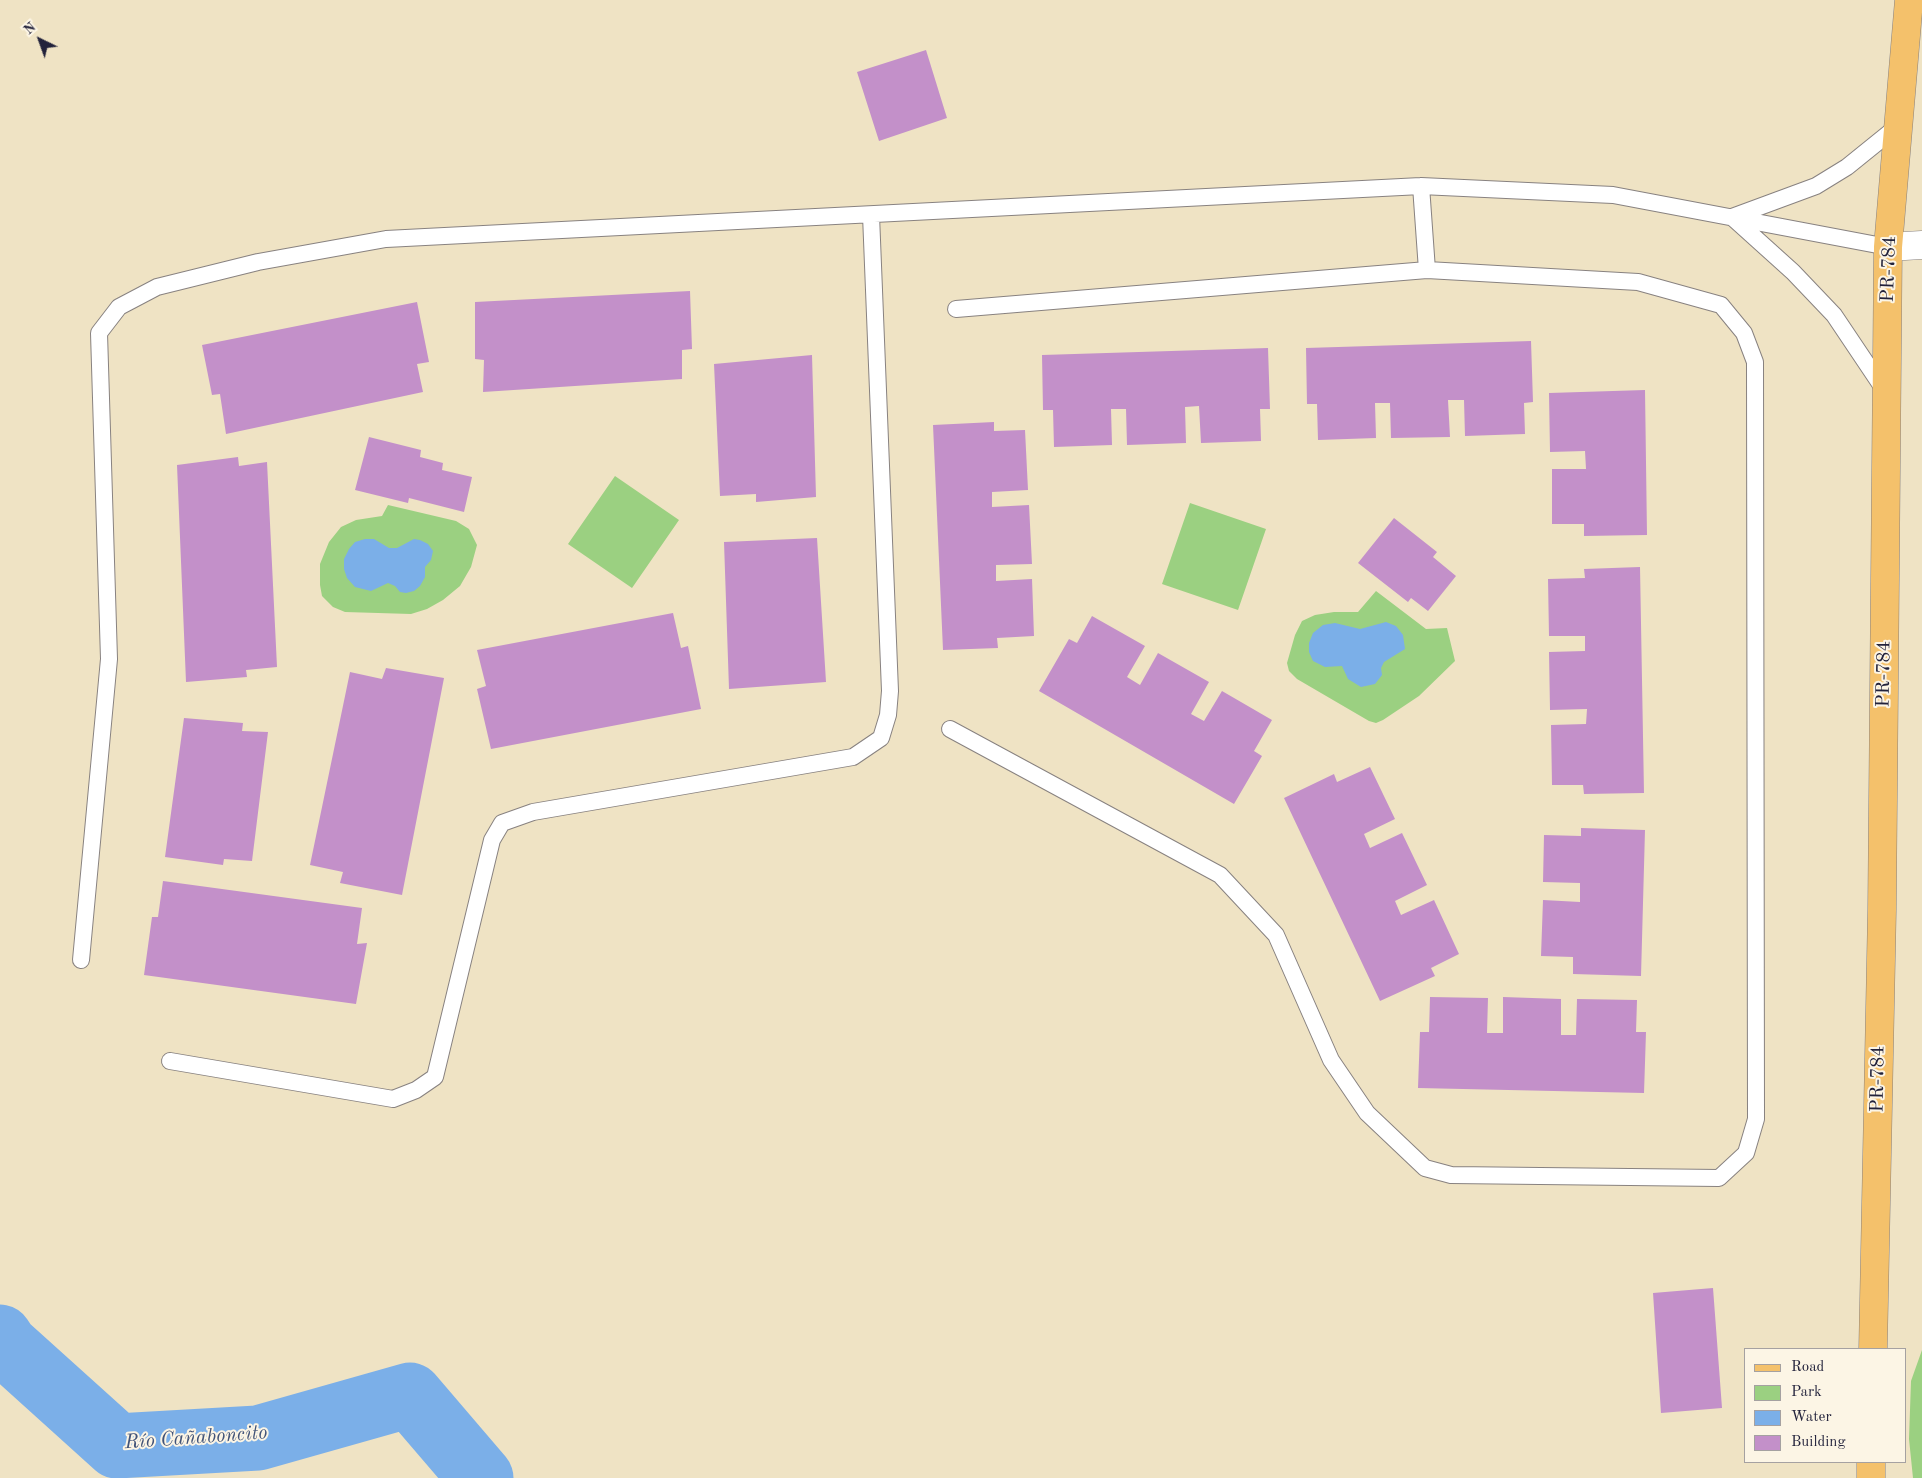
<!DOCTYPE html>
<html>
<head>
<meta charset="utf-8">
<style>
	body { margin:0 }
	#map { position:relative; width:1922px; height:1478px; overflow:hidden; background:#efe3c4; font-family:"Old Standard TT",serif }
	canvas { display:block }
	.legend { position:absolute; left:1744px; top:1348px; width:162px; height:115px; box-sizing:border-box; background:#fcf5e5; border:1px solid #a5a1a1; margin:0; padding:6px 9px; list-style:none; font-size:15px; color:#22223b }
	.legend li { display:flex; align-items:center; gap:10px; height:25px }
	.legend b { width:25px; border:1px solid #a5a1a1 }
	.north { position:absolute; left:15px; top:15px; width:50px; height:50px; -webkit-text-stroke:4px #fcf5e5; paint-order:stroke; rotate:318deg; font-size:14px; font-weight:700; line-height:20px; text-align:center; color:#22223b }
	.north::after { content:''; display:block; margin:auto; width:18px; height:22px; background:#22223b; clip-path:polygon(50% 0,100% 100%,50% 72%,0 100%) }
</style>
</head>
<body>
<div id="map">
<canvas width="1922" height="1478"></canvas>
<ul class="legend">
<li><b style="height:6px;background:#f4c16b"></b>Road</li>
<li><b style="height:14px;background:#9bd081"></b>Park</li>
<li><b style="height:14px;background:#7bafe8"></b>Water</li>
<li><b style="height:14px;background:#c390c9"></b>Building</li>
</ul>
<div class="north">N</div>
</div>
<script>
const g = document.querySelector('canvas').getContext('2d');
g.lineJoin = 'round';
function fillPath(path, color) { g.fillStyle = color; g.fill(path, 'evenodd'); }
const toPath = rows => new Path2D(rows.map(r => 'M' + r).join(''));
function stroke(path, color, width, dash) { g.strokeStyle = color; g.lineWidth = width; g.lineCap = dash ? 'butt' : 'round'; g.setLineDash(dash || []); g.stroke(path); }
function label(font, color, halo, rows, align = 'center') {
  g.font = font + ' "Old Standard TT",serif'; g.lineWidth = 4; g.setLineDash([]); g.textBaseline = 'middle'; g.strokeStyle = halo; g.fillStyle = color; for (const [text, x, y, turn = 0] of rows) {
    g.save(); g.translate(x, y); g.rotate((+turn || 0) * Math.PI / 180); g.textAlign = isNaN(turn) ? turn : align; if (halo) g.strokeText(text, 0, 0); g.fillText(text, 0, 0); g.restore();
  }
}
fillPath(toPath([
	[615,476,679,520,632,588,568,544],
	[1190,503,1266,529,1238,610,1162,584],
	[388,505,456,521,469,529,477,545,471,567,460,586,443,600,427,609,411,614,345,612,333,607,322,596,320,585,320,564,329,542,341,527,356,520,382,516],
	[1376,591,1426,629,1447,628,1455,661,1419,696,1383,720,1376,723,1369,721,1297,679,1289,671,1287,663,1295,635,1302,621,1315,615,1334,612,1358,612],
	[1922,1350,1922,1478,1913,1478,1909,1439,1911,1381]
]), '#9bd081');
fillPath(toPath([
	[365,539,374,539,389,548,397,548,414,539,420,540,428,544,433,551,431,560,425,567,425,577,420,586,414,591,406,593,400,592,395,586,388,583,371,591,355,587,347,578,344,569,344,559,349,549,355,542],
	[1386,622,1396,626,1403,635,1405,649,1384,662,1381,668,1382,675,1375,684,1361,687,1348,679,1342,666,1325,667,1313,661,1309,652,1309,643,1313,633,1323,625,1335,623,1360,629]
]), '#7bafe8');
stroke(toPath([
	[0,1337,6,1346,117,1446,258,1438,410,1395,481,1478]
]), '#7bafe8', 65);
fillPath(toPath([
	[926,50,947,118,879,141,857,72],
	[690,291,692,349,682,350,682,379,483,392,484,360,475,359,475,302],
	[417,302,429,362,417,364,423,392,226,434,220,394,212,395,202,345],
	[1531,341,1533,402,1524,403,1525,434,1465,436,1464,400,1448,400,1450,437,1391,438,1390,403,1375,403,1376,438,1318,440,1317,404,1307,404,1306,348],
	[1268,348,1270,409,1260,409,1261,441,1201,443,1199,406,1185,407,1186,443,1127,445,1126,409,1111,409,1112,445,1054,447,1053,410,1043,410,1042,355],
	[812,355,816,497,756,502,756,494,720,496,714,364],
	[1645,390,1647,535,1584,536,1584,524,1552,524,1552,469,1586,469,1585,451,1550,452,1549,393],
	[994,422,994,431,1025,430,1028,490,992,492,992,507,1029,505,1032,564,996,565,996,581,1032,579,1034,636,997,638,998,648,943,650,933,425],
	[369,437,421,450,420,457,443,463,442,470,472,477,464,512,409,498,408,503,355,490],
	[238,457,239,466,267,462,277,667,246,670,247,677,186,682,177,465],
	[1394,518,1437,552,1433,557,1456,576,1428,611,1411,598,1408,602,1358,563],
	[817,538,826,682,729,689,724,542],
	[1640,567,1644,793,1584,794,1583,785,1552,785,1551,725,1586,724,1587,709,1550,710,1549,652,1585,651,1585,636,1549,636,1548,579,1585,578,1584,569],
	[673,613,681,648,688,646,701,709,491,749,477,689,486,686,477,650],
	[1092,616,1145,646,1127,677,1140,685,1158,653,1209,682,1191,714,1204,721,1222,691,1272,720,1254,751,1262,756,1234,804,1039,691,1069,639,1077,643],
	[386,668,444,678,402,895,340,883,343,872,310,865,350,672,382,679],
	[184,718,243,723,242,731,268,732,252,861,224,859,223,865,165,857],
	[1370,767,1395,819,1364,834,1370,848,1402,833,1427,885,1395,901,1401,915,1434,900,1459,954,1431,968,1435,976,1380,1001,1284,798,1334,774,1337,782],
	[1581,828,1645,830,1641,976,1573,974,1573,957,1541,956,1543,900,1580,902,1580,883,1543,882,1544,835,1581,836],
	[163,881,362,908,357,944,367,943,356,1004,144,975,152,917,158,917],
	[1430,997,1488,998,1487,1033,1503,1033,1503,997,1561,999,1561,1035,1576,1035,1577,999,1637,1000,1636,1032,1646,1032,1644,1093,1418,1088,1420,1032,1429,1032],
	[1713,1288,1722,1408,1661,1413,1653,1293]
]), '#c390c9');
const lane = toPath([
	[1421,186,1427,270],
	[1885,391,1834,315,1793,272,1732,217,1816,186,1847,167,1899,125],
	[950,729,1220,875,1276,935,1331,1060,1367,1113,1425,1168,1451,1175,1719,1178,1746,1153,1756,1119,1755,362,1744,333,1721,305,1638,282,1427,270,956,309],
	[81,960,109,659,99,333,119,307,157,287,258,262,386,239,1421,186,1613,195,1888,247],
	[170,1061,393,1099,416,1090,435,1077,492,840,502,823,533,812,853,757,881,738,888,715,890,691,871,215]
]);
const street = toPath([
	[1888,247,1922,245]
]);
const primary = toPath([
	[1873,1349,1882,910,1888,247,1909,0],
	[1871,1478,1871,1462]
]);
stroke(lane, '#888280', 18);
stroke(street, '#888280', 29);
stroke(primary, '#888280', 29);
stroke(lane, '#fff', 16);
stroke(street, '#fff', 28);
stroke(primary, '#f4c16b', 28);
label('19px', '#22223b', '#fcf5e5', [
	["PR-784",1889,269,-88],
	["PR-784",1884,674,-89],
	["PR-784",1878,1079,-89]
]);
label('italic 20px', '#415378', '#fcf5e5', [
	["Río Cañaboncito",196,1438,-4]
]);
</script>
</body>
</html>
